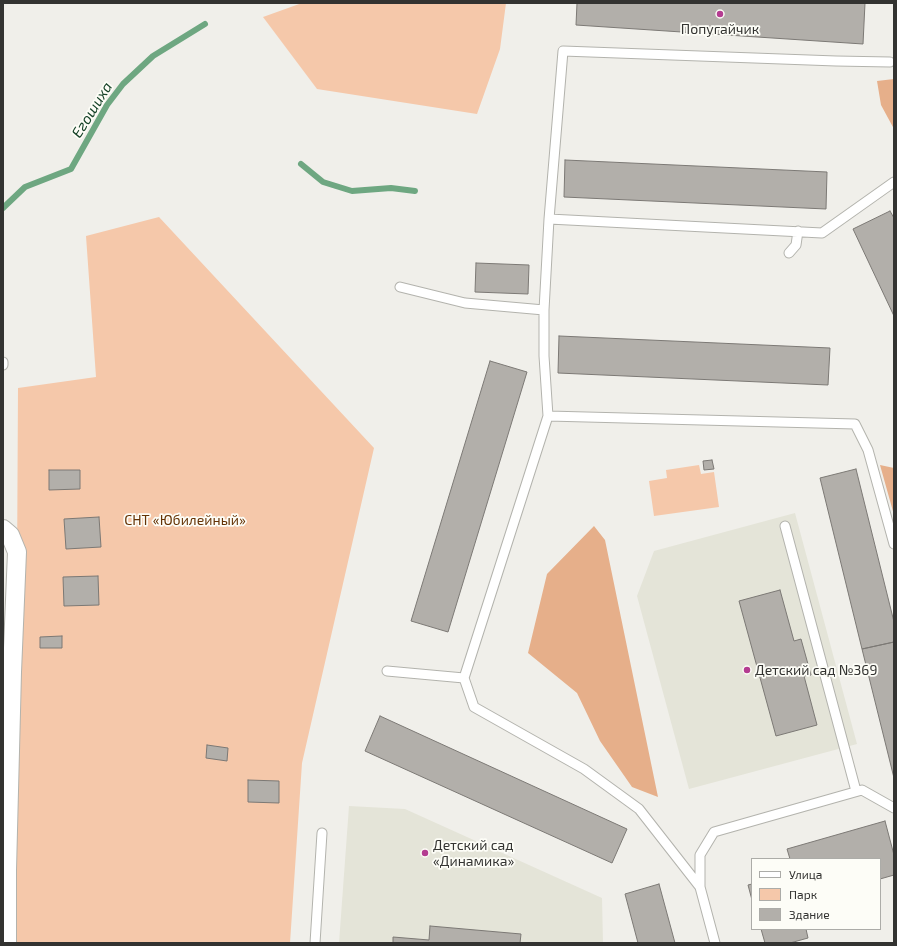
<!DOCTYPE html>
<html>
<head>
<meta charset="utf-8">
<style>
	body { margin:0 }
	#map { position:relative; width:897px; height:946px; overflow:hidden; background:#f0efea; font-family:"Exo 2",sans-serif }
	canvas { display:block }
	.frame { position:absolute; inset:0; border:4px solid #333331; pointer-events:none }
	.legend { position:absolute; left:751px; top:858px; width:130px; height:72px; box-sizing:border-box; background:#fdfdf7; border:1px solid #acaca8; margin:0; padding:5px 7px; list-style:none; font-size:12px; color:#333331 }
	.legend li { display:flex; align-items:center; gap:8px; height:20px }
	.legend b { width:20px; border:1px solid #acaca8 }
</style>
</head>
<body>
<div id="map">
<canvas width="897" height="946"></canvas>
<div class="frame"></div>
<ul class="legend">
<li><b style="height:5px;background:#fff"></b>Улица</li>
<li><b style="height:11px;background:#f5c8aa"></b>Парк</li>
<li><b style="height:11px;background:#b2afaa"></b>Здание</li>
</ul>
</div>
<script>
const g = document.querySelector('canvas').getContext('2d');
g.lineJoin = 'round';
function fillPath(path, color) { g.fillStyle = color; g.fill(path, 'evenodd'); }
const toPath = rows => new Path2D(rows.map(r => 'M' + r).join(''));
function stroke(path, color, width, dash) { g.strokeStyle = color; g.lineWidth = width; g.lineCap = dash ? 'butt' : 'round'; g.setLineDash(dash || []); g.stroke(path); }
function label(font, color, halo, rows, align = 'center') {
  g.font = font + ' "Exo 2",sans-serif'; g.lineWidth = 3.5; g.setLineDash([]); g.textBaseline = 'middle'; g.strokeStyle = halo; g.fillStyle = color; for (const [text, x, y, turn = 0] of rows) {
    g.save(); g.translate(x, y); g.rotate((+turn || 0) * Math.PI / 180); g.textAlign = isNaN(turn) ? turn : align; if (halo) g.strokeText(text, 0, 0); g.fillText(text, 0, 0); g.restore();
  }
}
fillPath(toPath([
	[795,513,857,744,689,789,637,596,654,551],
	[349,806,405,809,602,898,603,943,339,943]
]), '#e4e4d8');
fillPath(toPath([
	[302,3,506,3,500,49,477,114,317,89,263,17],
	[159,217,374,448,302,763,290,943,15,943,18,388,96,377,86,236],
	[699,465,701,474,714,472,719,507,654,516,649,481,667,478,666,470]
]), '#f5c8aa');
fillPath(toPath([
	[894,79,894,129,881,105,877,81],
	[880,465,894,468,894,515],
	[594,526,605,540,658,797,632,787,600,741,577,693,528,653,547,574]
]), '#e6af8a');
stroke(toPath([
	[301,164,323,182,352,191,391,188,415,191],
	[3,208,25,187,71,169,107,105,123,84,153,56,205,24]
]), '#6ea781', 6);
const building = toPath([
	[577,3,865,3,863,44,576,25,577,3],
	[565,160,827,172,826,209,564,197,565,160],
	[890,211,894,218,894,316,853,229,890,211],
	[476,263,529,265,528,294,475,292,476,263],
	[559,336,830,348,828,385,558,373,559,336],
	[490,361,527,372,448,632,411,621,490,361],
	[712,460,714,469,704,470,703,461,712,460],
	[856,469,894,622,894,642,862,649,820,478,856,469],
	[49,470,80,470,80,489,49,490,49,470],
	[99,517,101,547,66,549,64,519,99,517],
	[98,576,99,605,64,606,63,577,98,576],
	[780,590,794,641,801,639,811,675,804,676,817,725,776,736,739,601,780,590],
	[62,636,62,648,40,648,40,637,62,636],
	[894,642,894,778,862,649,894,642],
	[380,716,627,829,612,863,365,751,380,716],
	[207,745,228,748,227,761,206,758,207,745],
	[248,780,279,781,279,803,248,802,248,780],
	[885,821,894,855,894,875,880,879,880,859,790,859,787,849,885,821],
	[659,884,675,943,638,943,625,894,659,884],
	[752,884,752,900,748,885,752,884],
	[430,926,521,934,520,943,393,943,393,937,429,940,430,926],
	[761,929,806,929,808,938,790,943,765,943,761,929]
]);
fillPath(building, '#b2afaa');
stroke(building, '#7c7975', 1);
const lane = toPath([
	[549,219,822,233,894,182],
	[789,253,796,245,798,231],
	[400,287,465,303,544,310],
	[3,362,3,365],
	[548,416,855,424,868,450,894,544],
	[785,526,856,791],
	[387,671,464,678],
	[700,887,639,809,584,769,474,707,464,678,548,416,544,356,544,310,549,219,563,51,836,61,890,62],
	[315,943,322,833],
	[715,943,700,887,700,855,714,832,862,790,894,808]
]);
const street = toPath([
	[3,529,10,535,17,552,12,672,7,870,7,943]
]);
stroke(lane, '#b3b3ad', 11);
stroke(street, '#b3b3ad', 20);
stroke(lane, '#fff', 9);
stroke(street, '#fff', 18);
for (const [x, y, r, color] of [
	[720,14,4,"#b43c91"],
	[747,670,4,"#b43c91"],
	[425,853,4,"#b43c91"]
]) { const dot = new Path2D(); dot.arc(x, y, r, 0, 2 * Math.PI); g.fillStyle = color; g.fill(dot); stroke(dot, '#fdfdf7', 1.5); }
label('14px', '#333331', '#fdfdf7', [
	["Попугайчик",720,29,"center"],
	["Детский сад №369",755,670],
	["Детский сад",433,845],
	["«Динамика»",433,861]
], 'left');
label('14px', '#643204', '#fdfdf7', [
	["СНТ «Юбилейный»",185,520]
]);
label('italic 15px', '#174329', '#fdfdf7', [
	["Егошиха",92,110,-58]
]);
</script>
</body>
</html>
